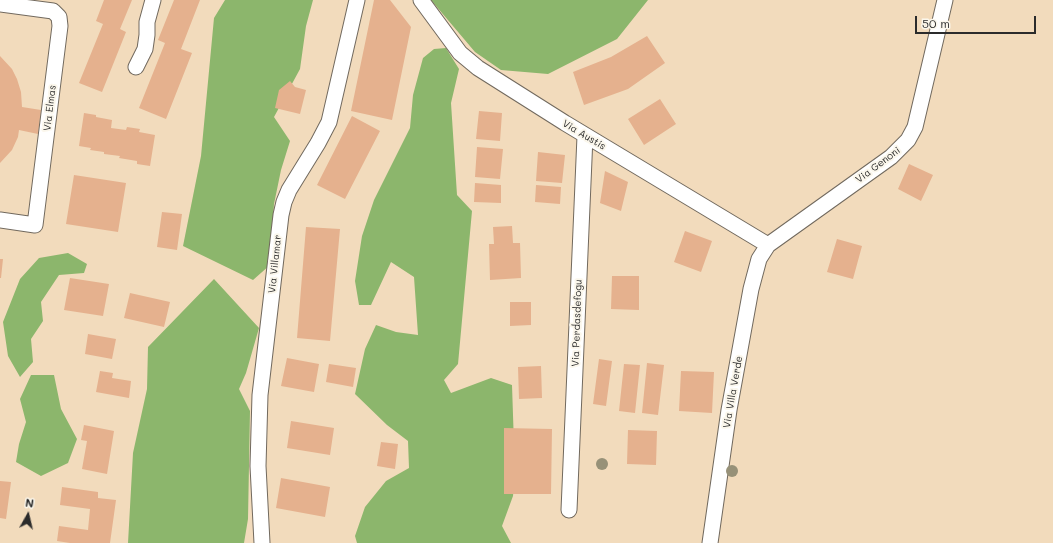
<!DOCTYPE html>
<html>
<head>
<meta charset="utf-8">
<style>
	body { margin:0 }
	#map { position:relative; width:1053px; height:543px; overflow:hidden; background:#f2dbbc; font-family:Mali,sans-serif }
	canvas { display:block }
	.north { position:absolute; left:8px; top:495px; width:40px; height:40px; -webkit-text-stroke:3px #fbf7ec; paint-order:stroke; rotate:8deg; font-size:11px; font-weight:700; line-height:16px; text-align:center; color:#2b2b2b }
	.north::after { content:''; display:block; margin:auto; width:14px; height:18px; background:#2b2b2b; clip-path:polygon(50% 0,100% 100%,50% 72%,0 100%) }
	.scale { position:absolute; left:915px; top:16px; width:121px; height:18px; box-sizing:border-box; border:2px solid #2b2b2b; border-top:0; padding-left:5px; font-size:12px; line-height:14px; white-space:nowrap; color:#2b2b2b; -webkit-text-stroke:3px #fbf7ec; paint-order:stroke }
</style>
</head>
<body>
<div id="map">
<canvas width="1053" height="543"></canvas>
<div class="north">N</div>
<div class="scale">50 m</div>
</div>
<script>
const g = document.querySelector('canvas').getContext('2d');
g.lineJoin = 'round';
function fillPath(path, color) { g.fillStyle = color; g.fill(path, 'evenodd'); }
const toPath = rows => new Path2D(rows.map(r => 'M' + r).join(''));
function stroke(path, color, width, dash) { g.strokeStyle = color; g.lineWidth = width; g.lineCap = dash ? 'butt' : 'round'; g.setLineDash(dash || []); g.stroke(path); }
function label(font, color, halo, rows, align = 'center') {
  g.font = font + ' Mali,sans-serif'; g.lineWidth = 4; g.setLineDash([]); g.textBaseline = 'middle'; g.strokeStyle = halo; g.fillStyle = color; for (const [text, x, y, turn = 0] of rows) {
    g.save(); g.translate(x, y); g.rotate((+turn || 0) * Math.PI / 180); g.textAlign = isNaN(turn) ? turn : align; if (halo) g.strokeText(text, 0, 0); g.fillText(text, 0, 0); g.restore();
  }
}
fillPath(toPath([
	[225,0,313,0,306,26,300,69,274,117,290,141,281,170,274,204,270,265,253,280,183,246,201,156,214,18],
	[431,0,648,0,617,39,548,74,501,70,475,52],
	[446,48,459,69,451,103,457,195,472,211,458,364,444,380,451,393,491,378,512,385,515,475,513,496,502,526,511,543,357,543,355,536,365,507,386,481,409,468,408,441,387,425,355,394,365,349,376,325,396,332,418,335,414,277,391,262,371,305,359,305,355,281,362,236,374,200,410,128,413,95,423,58,434,49],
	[68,253,87,264,84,273,59,275,41,302,43,321,31,339,33,362,20,377,8,356,3,322,20,279,39,258],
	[214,279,259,328,246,373,239,389,250,411,248,519,244,543,128,543,133,453,147,389,148,347],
	[31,375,54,375,61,409,77,439,68,463,41,476,16,462,19,444,26,422,20,399]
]), '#8cb66c');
fillPath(toPath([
	[104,0,132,0,120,29,126,32,102,92,79,83,103,24,96,21],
	[174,0,200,0,181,49,192,53,166,119,139,108,165,43,158,40],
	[374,0,390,0,411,27,392,120,351,111],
	[647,36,665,63,628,89,584,105,573,72,611,57],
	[0,56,12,69,17,79,21,92,22,107,41,110,38,134,19,130,18,137,12,150,0,163],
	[290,81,295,87,306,90,300,114,275,108,279,90],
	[660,99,676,124,644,145,628,119],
	[479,111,502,113,500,141,476,139],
	[84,113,96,115,96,117,112,120,111,128,126,130,127,127,140,129,139,132,155,135,150,166,137,164,137,161,119,158,120,156,104,154,104,152,90,150,91,148,79,146],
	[352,116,380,131,345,199,317,185],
	[477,147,503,149,500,179,475,177],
	[538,152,565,155,562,183,536,181],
	[909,164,933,175,921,201,898,189],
	[605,171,628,182,621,211,600,203],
	[74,175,126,183,118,232,66,224],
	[475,183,501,185,501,203,474,202],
	[536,185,561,187,560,204,535,202],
	[162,212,182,214,177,250,157,247],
	[512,226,513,243,520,243,521,278,490,280,489,244,494,244,493,227],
	[306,227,340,229,330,341,297,338],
	[685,231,712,241,701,272,674,262],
	[837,239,862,246,853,279,827,272],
	[0,259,3,259,1,278,0,278],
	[612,276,639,276,639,310,611,309],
	[70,278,109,284,103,316,64,310],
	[130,293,170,302,164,327,124,318],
	[510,302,531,302,531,325,510,326],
	[88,334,116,339,112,359,85,354],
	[287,358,319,364,314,392,281,386],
	[599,359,612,361,606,406,593,404],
	[647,363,664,365,658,415,642,413],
	[329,364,356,368,353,387,326,382],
	[624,364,640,365,635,413,619,411],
	[541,366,542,398,519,399,518,367],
	[100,371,113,373,112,378,131,381,129,398,96,392],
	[681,371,714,372,712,413,679,411],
	[291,421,334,428,330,455,287,448],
	[84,425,114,431,107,474,82,469,87,441,81,440],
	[504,428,552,429,551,494,504,494],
	[628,430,657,431,656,465,627,464],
	[381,442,398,444,395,469,377,466],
	[281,478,330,487,325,517,276,508],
	[0,481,11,482,6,519,0,518],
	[62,487,98,492,98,498,116,500,110,543,70,543,57,541,59,526,88,530,90,509,60,505]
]), '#e5b18e');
const street = toPath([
	[421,0,460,53,478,68,565,123,768,245],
	[0,4,53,11,59,17,60,26,35,225,0,220],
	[136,67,145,49,147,35,147,22,153,0],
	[569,510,585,136],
	[262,543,258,466,260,395,281,215,284,202,289,190,318,143,329,122,357,0],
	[710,543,729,410,751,289,759,259,768,245,891,157,908,140,915,127,945,0]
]);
stroke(street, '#71695e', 17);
stroke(street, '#fff', 15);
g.fillStyle = '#979178';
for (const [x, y] of [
	[602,464],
	[732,471]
]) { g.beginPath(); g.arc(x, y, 6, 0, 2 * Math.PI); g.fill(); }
label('10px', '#2b2b2b', '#fbf7ec', [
	["Via Elmas",50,108,-83],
	["Via Austis",584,135,31],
	["Via Genoni",878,165,-37],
	["Via Villamar",275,264,-84],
	["Via Perdasdefogu",577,323,-88],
	["Via Villa Verde",733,392,-80]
]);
</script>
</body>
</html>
